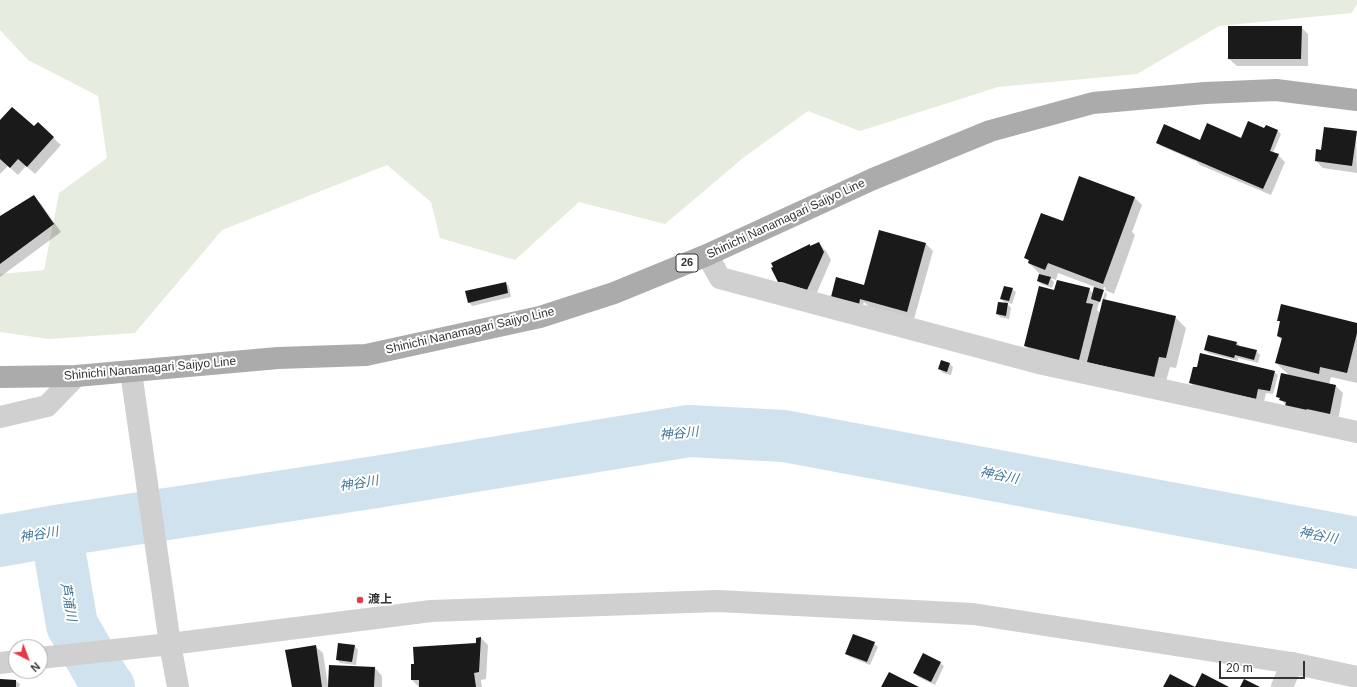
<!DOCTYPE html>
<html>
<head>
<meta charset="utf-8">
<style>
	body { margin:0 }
	#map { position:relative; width:1357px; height:687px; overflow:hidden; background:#fff; font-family:Helvetica,sans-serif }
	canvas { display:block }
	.north { position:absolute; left:8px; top:639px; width:40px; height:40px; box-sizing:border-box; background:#fff; border:1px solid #adadad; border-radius:50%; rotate:138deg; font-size:11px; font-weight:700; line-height:16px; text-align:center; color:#333 }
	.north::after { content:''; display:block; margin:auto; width:14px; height:18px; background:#e63946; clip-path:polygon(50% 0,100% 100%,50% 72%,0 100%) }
	.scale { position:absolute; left:1219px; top:661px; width:86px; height:18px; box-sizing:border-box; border:2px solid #333; border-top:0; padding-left:5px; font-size:12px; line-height:14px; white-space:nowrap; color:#333; -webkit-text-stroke:3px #fff; paint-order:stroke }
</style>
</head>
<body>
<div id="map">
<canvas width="1357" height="687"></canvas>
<div class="north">N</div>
<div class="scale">20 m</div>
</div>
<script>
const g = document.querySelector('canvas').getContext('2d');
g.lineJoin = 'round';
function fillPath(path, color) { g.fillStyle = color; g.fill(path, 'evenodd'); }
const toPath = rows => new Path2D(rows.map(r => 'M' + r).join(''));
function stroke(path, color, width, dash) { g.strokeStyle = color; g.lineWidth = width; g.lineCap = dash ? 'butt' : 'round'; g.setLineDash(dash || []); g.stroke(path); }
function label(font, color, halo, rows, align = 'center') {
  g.font = font + ' Helvetica,"Noto Sans JP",sans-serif'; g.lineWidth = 4; g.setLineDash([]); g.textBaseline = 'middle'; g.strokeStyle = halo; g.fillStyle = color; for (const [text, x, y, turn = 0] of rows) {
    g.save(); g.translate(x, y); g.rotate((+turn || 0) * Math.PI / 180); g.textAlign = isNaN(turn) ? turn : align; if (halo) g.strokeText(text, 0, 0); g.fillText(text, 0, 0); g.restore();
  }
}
fillPath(toPath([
	[0,0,1357,0,1357,4,1352,13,1219,26,1137,74,998,87,860,131,808,111,743,158,665,224,579,202,515,260,440,238,431,202,387,165,222,230,135,333,49,339,0,332,0,274,44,270,59,193,107,158,98,96,28,60,0,30]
]), '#e6ecdf');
fillPath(toPath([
	[1301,27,1308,34,1308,66,1237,66,1229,59],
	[0,121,34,128,38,124,61,145,35,174,26,166,18,175,8,166,0,174],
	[1266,126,1278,131,1281,134,1273,153,1278,155,1285,162,1271,195,1200,165,1195,160,1195,161,1161,146,1157,143,1242,139,1265,130],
	[1356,132,1357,173,1323,168,1316,161,1322,151],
	[34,197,41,204,61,232,0,277,0,217],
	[1135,198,1142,205,1132,232,1135,235,1114,294,1105,290,1106,288,1104,287,1103,290,1102,289,1103,290,1097,310,1100,313,1102,304,1101,304,1105,292,1107,294,1105,301,1175,317,1186,328,1176,368,1170,367,1164,388,1036,357,1025,346,1057,291,1089,289,1093,293,1095,287,1058,273,1056,280,1050,278,1054,282,1052,288,1041,284,1038,281,1040,274,1029,263,1029,262,1025,257,1063,222],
	[925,243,933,251,914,319,869,307,864,302,862,307,835,300,865,287],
	[819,244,826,251,831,260,815,297,787,289,779,282,810,245,811,247],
	[506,283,509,286,511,297,472,306,469,302],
	[1012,289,1016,292,1012,304,1006,302,1011,308,1009,319,1000,317,997,314,1007,304,1001,299],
	[1278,320,1357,324,1357,383,1331,377,1329,384,1336,386,1343,393,1338,421,1286,405,1277,396,1290,376,1276,363,1282,340,1278,336,1281,323],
	[1236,342,1240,346,1256,351,1260,355,1258,363,1238,358,1238,361,1208,353,1205,350],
	[950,364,953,367,951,375,943,373,939,369],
	[1274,372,1278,375,1273,394,1266,393,1263,406,1197,390,1190,382],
	[481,638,488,645,486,679,481,680,482,687,419,687,412,680,412,665,477,644,477,639],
	[874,643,878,647,870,665,850,657,846,654],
	[315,646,323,653,328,685,330,666,375,668,382,676,382,687,293,687],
	[355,646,358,650,356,665,340,663,337,659],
	[940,663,944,666,935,685,918,677,915,673],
	[0,680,16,681,20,684,19,687,0,687]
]), '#0003');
stroke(toPath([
	[56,531,72,625,105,682,109,687],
	[0,541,56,531,376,482,689,431,784,436,1357,543]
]), '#cfe2ee', 52);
fillPath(toPath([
	[1228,26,1302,26,1301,59,1228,59],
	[12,107,34,126,38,122,54,137,27,167,18,159,10,168,0,159,0,120],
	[1248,121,1264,128,1266,125,1278,130,1270,151,1279,154,1263,189,1156,143,1164,124,1200,140,1207,123,1241,138],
	[1324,127,1357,131,1352,166,1315,161,1316,149,1321,150],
	[1079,176,1135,197,1103,284,1048,263,1045,270,1028,263,1029,260,1024,258,1041,213,1063,221],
	[34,195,54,224,0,264,0,216],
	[879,230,926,243,907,312,860,299,859,305,831,297,836,277,864,285],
	[819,242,824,252,807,290,782,282,778,282,771,268,773,267,771,263,810,244,810,246],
	[1039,274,1051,277,1048,285,1037,281],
	[1057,280,1090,288,1086,303,1093,304,1079,360,1024,346,1039,286,1054,290],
	[506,282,508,293,468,303,465,291],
	[1004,286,1013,288,1009,301,1000,299],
	[1094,287,1104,290,1100,302,1091,299],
	[1103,299,1176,316,1166,358,1159,357,1154,378,1087,362],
	[998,302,1008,303,1006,316,996,314],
	[1281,304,1357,323,1357,333,1347,373,1320,367,1319,374,1275,363,1282,338,1277,336,1280,321,1277,321],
	[1208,335,1237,342,1236,345,1257,350,1254,360,1235,355,1234,358,1204,350],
	[1200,353,1275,371,1270,391,1258,389,1256,399,1189,383,1193,367,1197,367],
	[941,360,950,363,947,372,938,369],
	[1281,373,1336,385,1330,414,1307,409,1306,411,1285,407,1286,402,1279,400,1280,398,1276,397],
	[853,634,875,642,867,662,845,654],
	[481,637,479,672,474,673,476,687,419,687,419,680,411,680,411,664,414,664,413,647,476,643,476,638],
	[338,643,355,645,352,662,336,660],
	[316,645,322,687,292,687,285,650],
	[923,653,941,662,931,682,913,673],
	[329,665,375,667,374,687,328,687],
	[889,672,919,687,881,687],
	[1202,673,1229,687,1163,687,1170,674,1195,687],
	[0,679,16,680,16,687,0,687],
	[1244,679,1260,687,1240,687]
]), '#1a1a1a');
stroke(toPath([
	[707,255,720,278,1043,364,1357,432],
	[131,372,170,644,178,687],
	[0,417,47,406,76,376],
	[40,658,170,644],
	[0,663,16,661],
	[1282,687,1292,663]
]), '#d0d0d0', 22);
stroke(toPath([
	[170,644,431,611,718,601,973,614,1292,663,1357,677]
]), '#d0d0d0', 22);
stroke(toPath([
	[0,377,76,376,278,358,366,355,540,317,614,293,707,255,873,179,990,131,1093,103,1205,93,1276,90,1357,100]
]), '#ababab', 22);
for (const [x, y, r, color] of [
	[360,600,4,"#e63946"]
]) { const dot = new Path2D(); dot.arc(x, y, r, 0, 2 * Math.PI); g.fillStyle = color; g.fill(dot); stroke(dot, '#fff', 1.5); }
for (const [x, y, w] of [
	[687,263,22]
]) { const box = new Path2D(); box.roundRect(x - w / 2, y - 9, w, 18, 3); g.fillStyle = '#fff'; g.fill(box); stroke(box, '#333', 1); }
label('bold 11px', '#333', null, [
	["26",687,263]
]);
label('12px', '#333', '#fff', [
	["Shinichi Nanamagari Saijyo Line",786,219,-25],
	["Shinichi Nanamagari Saijyo Line",470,331,-13],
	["Shinichi Nanamagari Saijyo Line",150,369,-5]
]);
label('bold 12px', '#333', '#fff', [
	["渡上",368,600]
], 'left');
label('italic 13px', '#3f7597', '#fff', [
	["神谷川",679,434,-5],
	["神谷川",999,476,11],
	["神谷川",359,484,-9],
	["神谷川",39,535,-9],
	["神谷川",1318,536,11],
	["芦浦川",68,602,80]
]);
</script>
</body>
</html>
